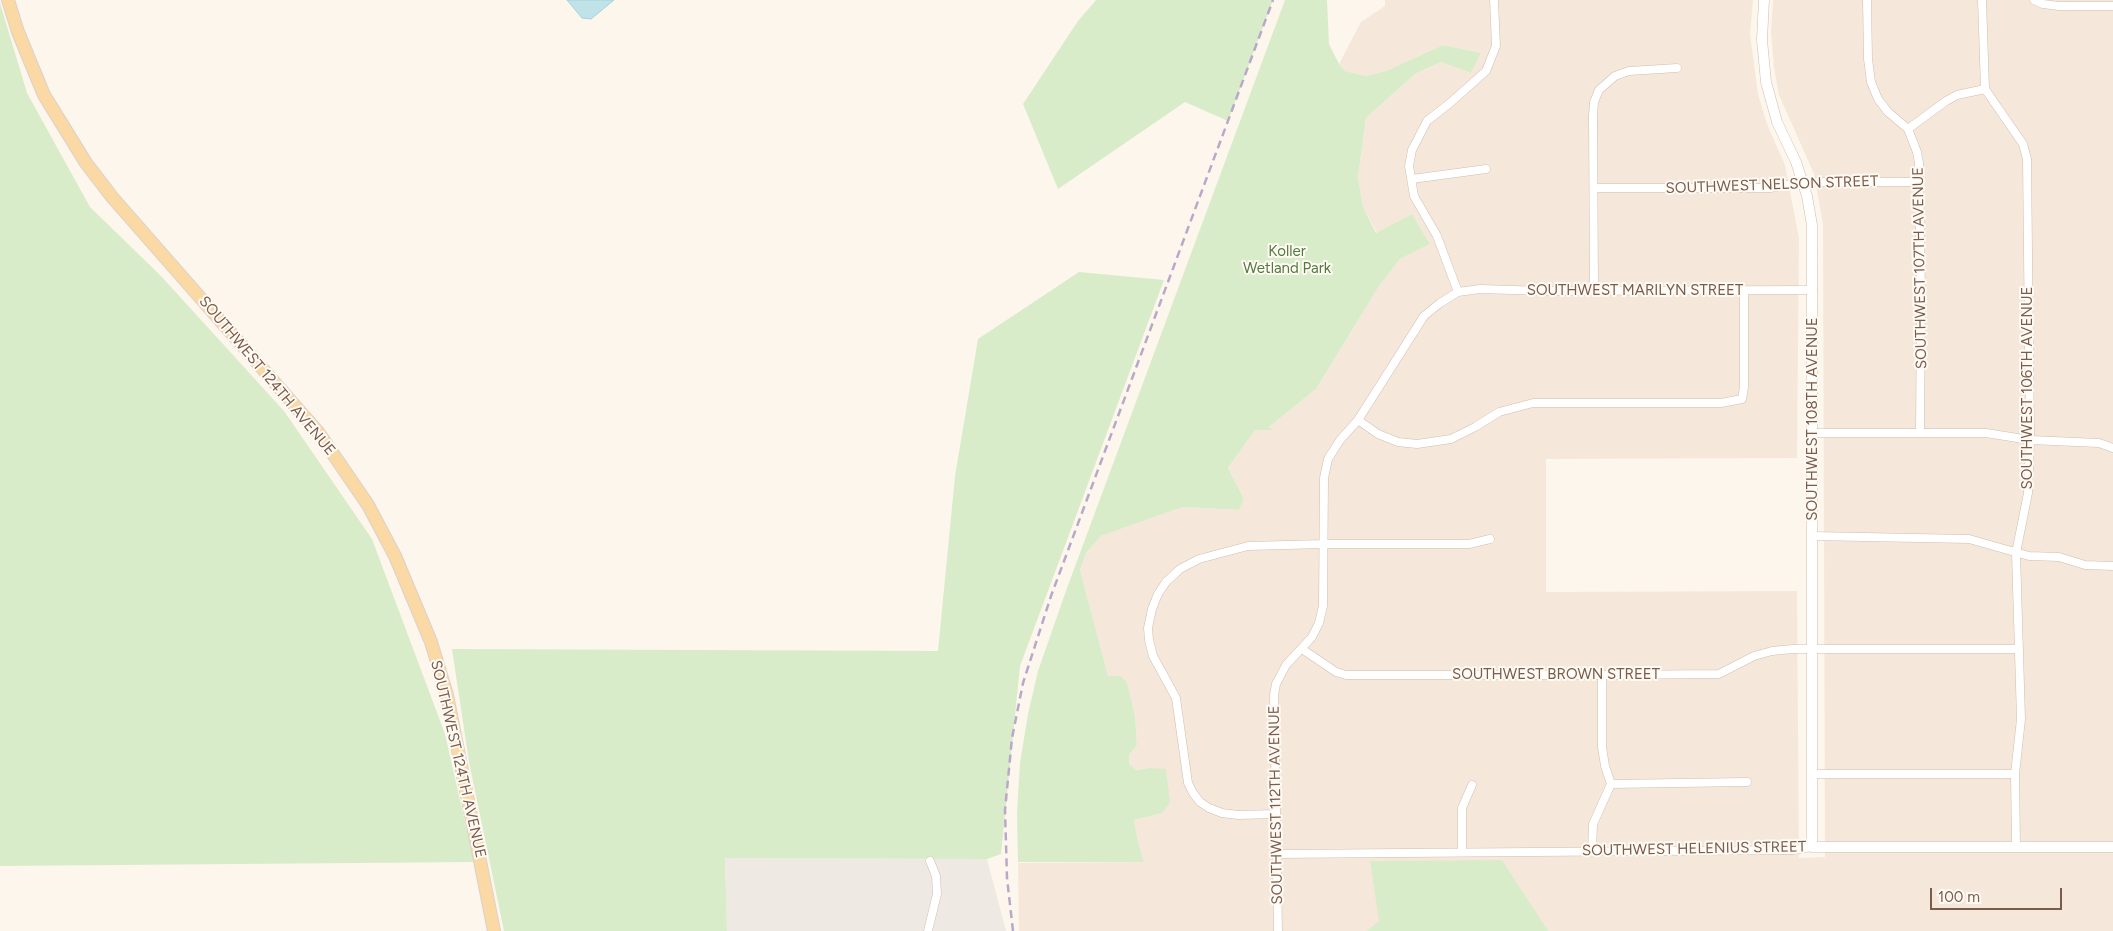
<!DOCTYPE html>
<html>
<head>
<meta charset="utf-8">
<style>
	body { margin:0 }
	#map { position:relative; width:2113px; height:931px; overflow:hidden; background:#fdf6ec; font-family:Figtree,sans-serif }
	canvas { display:block }
	.scale { position:absolute; left:1930px; top:888px; width:132px; height:22px; box-sizing:border-box; border:2px solid #7a5c4d; border-top:0; padding-left:6px; font-size:15px; line-height:18px; white-space:nowrap; color:#7a5c4d; -webkit-text-stroke:4px #fffaf3; paint-order:stroke }
</style>
</head>
<body>
<div id="map">
<canvas width="2113" height="931"></canvas>
<div class="scale">100 m</div>
</div>
<script>
const g = document.querySelector('canvas').getContext('2d');
g.lineJoin = 'round';
function fillPath(path, color) { g.fillStyle = color; g.fill(path, 'evenodd'); }
const toPath = rows => new Path2D(rows.map(r => 'M' + r).join(''));
function stroke(path, color, width, dash) { g.strokeStyle = color; g.lineWidth = width; g.lineCap = dash ? 'butt' : 'round'; g.setLineDash(dash || []); g.stroke(path); }
function label(font, color, halo, rows, align = 'center') {
  g.font = font + ' Figtree,sans-serif'; g.lineWidth = 4; g.setLineDash([]); g.textBaseline = 'middle'; g.strokeStyle = halo; g.fillStyle = color; for (const [text, x, y, turn = 0] of rows) {
    g.save(); g.translate(x, y); g.rotate((+turn || 0) * Math.PI / 180); g.textAlign = isNaN(turn) ? turn : align; if (halo) g.strokeText(text, 0, 0); g.fillText(text, 0, 0); g.restore();
  }
}
fillPath(toPath([
	[1385,0,1753,0,1750,34,1758,94,1767,124,1785,165,1799,238,1797,458,1546,459,1546,592,1797,591,1799,858,1825,857,1823,224,1814,174,1779,95,1774,68,1771,32,1773,0,2113,0,2113,931,1019,931,1018,863,1144,862,1138,842,1134,820,1162,813,1149,768,1135,770,1129,764,1129,755,1137,745,1135,716,1130,697,1121,676,1108,677,1080,570,1086,553,1101,536,1183,507,1239,510,1244,499,1228,468,1255,430,1273,429,1268,428,1316,389,1379,286,1400,259,1430,244,1412,214,1377,233,1363,207,1358,177,1366,118,1415,74,1441,62,1471,73,1481,53,1443,45,1386,71,1366,76,1345,71,1339,64,1361,22,1385,6]
]), '#f5e8da');
fillPath(toPath([
	[725,858,987,859,1006,931,727,931]
]), '#efe9e4');
fillPath(toPath([
	[1096,0,1273,0,1228,121,1185,102,1058,189,1023,104,1078,21],
	[1285,0,1327,0,1329,44,1339,64,1345,71,1366,76,1386,71,1443,45,1481,53,1471,73,1441,62,1415,74,1366,118,1358,177,1363,207,1376,233,1412,214,1430,244,1400,259,1379,286,1316,389,1269,427,1274,430,1255,430,1228,468,1244,499,1239,510,1183,507,1101,536,1086,553,1080,570,1108,676,1121,676,1127,683,1135,716,1137,745,1129,755,1129,764,1136,770,1149,768,1166,769,1170,802,1162,813,1134,820,1138,842,1144,862,1018,862,1017,813,1020,763,1028,714,1038,671,1067,588],
	[0,3,27,93,90,207,160,275,284,411,372,539,445,734,474,862,0,866],
	[1079,272,1164,280,1020,666,1001,854,987,859,725,858,727,931,504,931,469,762,452,649,938,651,955,476,978,339],
	[1502,860,1548,931,1367,931,1379,921,1370,861]
]), '#d8ecc9');
const water = toPath([
	[567,0,614,0,591,19,582,18,567,0]
]);
fillPath(water, '#bfe3e8');
stroke(water, '#a5d3da', 1);
const minor = toPath([
	[1867,0,1868,59,1871,82,1878,99,1888,112,1908,129,1917,152,1919,163,1921,297,1920,433],
	[1982,0,1985,89,2023,144,2027,159,2030,440,2028,493,2016,553,2021,719,2015,774,2016,846],
	[2034,0,2043,4,2059,6,2113,6],
	[1908,129,1946,101,1957,95,1985,89],
	[1412,179,1486,169],
	[1595,188,1770,188,1803,182,1920,182],
	[1594,291,1593,116,1594,102,1599,90,1615,76,1629,71,1677,68],
	[1458,292,1437,236,1414,196,1409,166,1412,150,1427,121,1450,103,1486,71,1496,46,1494,0],
	[1358,420,1378,434,1398,442,1417,444,1451,439,1475,427,1499,412,1533,403,1721,403,1742,399,1744,387,1744,291],
	[1813,433,1986,433,2030,440,2099,443,2113,448],
	[1812,536,1969,539,2029,556,2059,557,2085,565,2113,566],
	[1302,649,1336,672,1346,675,1602,675,1719,674,1754,656,1772,651,1793,649,2018,649],
	[1812,774,2015,774],
	[1611,784,1747,782],
	[1275,814,1238,815,1222,813,1209,808,1200,802,1193,793,1188,783,1176,698,1153,656,1149,640,1148,628,1152,609,1158,594,1166,582,1180,569,1199,559,1248,546,1324,544,1469,544,1490,539],
	[1462,852,1462,808,1472,785],
	[1592,852,1593,824,1611,784,1605,766,1602,747,1602,675],
	[1275,854,1793,850,1812,847],
	[928,931,937,894,936,876,930,861],
	[1278,931,1274,695,1276,684,1286,665,1312,637,1319,623,1323,606,1324,478,1328,459,1340,440,1358,420,1424,316,1440,303,1458,292,1480,289,1545,291,1813,290]
]);
const tertiary = toPath([
	[1764,0,1762,40,1766,82,1777,122,1796,162,1807,196,1812,225,1812,847,2113,847]
]);
const primary = toPath([
	[8,0,18,32,44,95,86,163,112,197,318,432,368,505,395,556,431,642,447,695,494,931]
]);
stroke(minor, '#d1beb0', 9);
stroke(tertiary, '#d1beb0', 11);
stroke(primary, '#dad1cd', 14);
stroke(minor, '#fff', 8);
stroke(tertiary, '#fff', 10);
stroke(primary, '#fbd9a5', 12);
stroke(toPath([
	[1013,931,1007,878,1005,810,1012,738,1023,683,1051,596,1273,0]
]), '#b9a8c9', 2.5, [8, 5]);
label('15px', '#7a5c4d', '#fffaf3', [
	["SOUTHWEST NELSON STREET",1772,185,-2],
	["SOUTHWEST 107TH AVENUE",1920,268,-91],
	["SOUTHWEST MARILYN STREET",1635,291],
	["SOUTHWEST 124TH AVENUE",267,376,50],
	["SOUTHWEST 106TH AVENUE",2028,388,-90],
	["SOUTHWEST 108TH AVENUE",1813,419,-90],
	["SOUTHWEST BROWN STREET",1556,675],
	["SOUTHWEST 124TH AVENUE",458,759,77],
	["SOUTHWEST 112TH AVENUE",1276,805,-91],
	["SOUTHWEST HELENIUS STREET",1694,849,-1]
]);
label('15px', '#537a41', '#fffaf3', [
	["Koller",1287,252],
	["Wetland Park",1287,269]
]);
</script>
</body>
</html>
